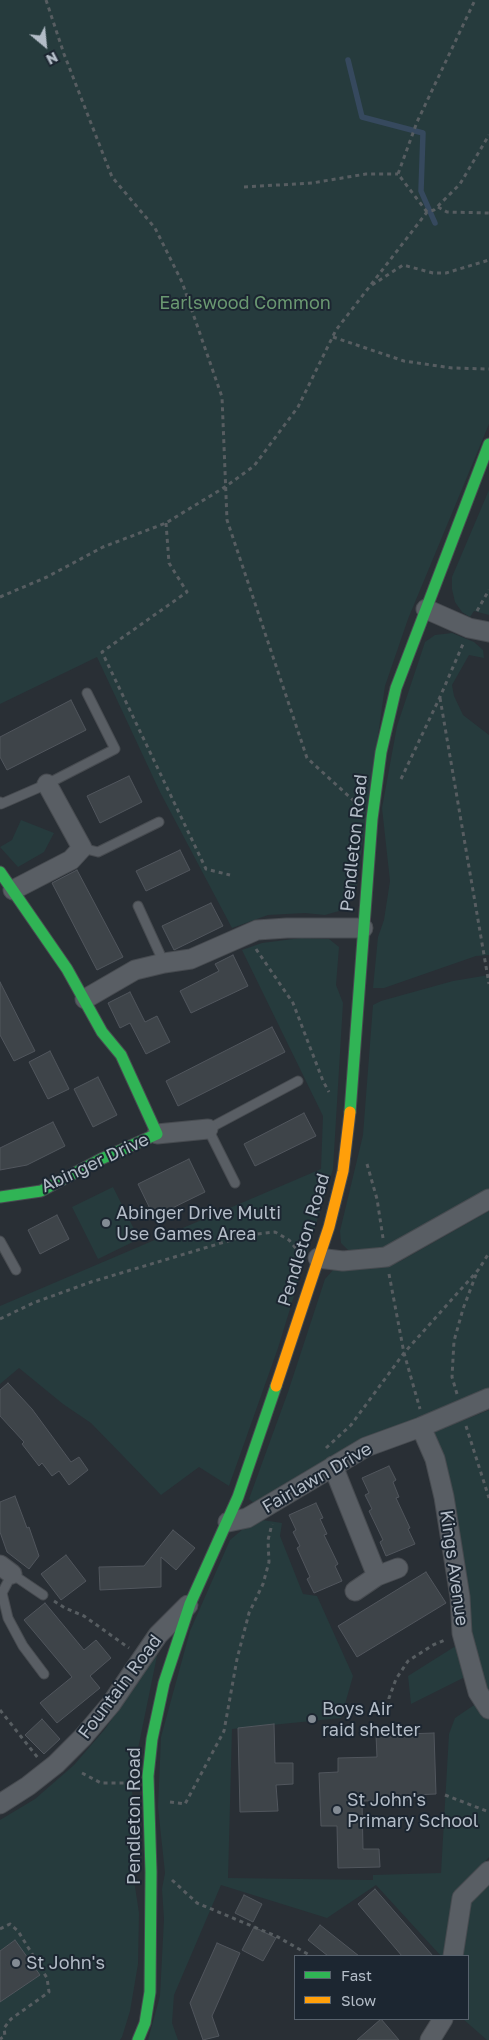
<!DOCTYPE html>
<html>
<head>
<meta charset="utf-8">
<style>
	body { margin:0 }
	#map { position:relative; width:489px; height:2040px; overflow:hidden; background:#292f35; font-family:"Golos Text",sans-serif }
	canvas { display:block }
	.legend { position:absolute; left:294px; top:1955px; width:175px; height:65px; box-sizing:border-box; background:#1c2631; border:1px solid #58626d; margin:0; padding:6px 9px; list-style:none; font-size:15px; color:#b3bcc7 }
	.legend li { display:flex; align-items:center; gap:10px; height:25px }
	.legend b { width:25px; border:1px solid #58626d }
	.north { position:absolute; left:20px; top:20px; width:50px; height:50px; -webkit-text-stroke:4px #1c2631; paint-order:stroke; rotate:152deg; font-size:14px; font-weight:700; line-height:20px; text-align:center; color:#b3bcc7 }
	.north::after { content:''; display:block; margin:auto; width:18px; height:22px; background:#b3bcc7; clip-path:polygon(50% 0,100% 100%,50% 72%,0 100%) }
</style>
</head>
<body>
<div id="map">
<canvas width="489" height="2040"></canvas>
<ul class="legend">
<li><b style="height:6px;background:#30b455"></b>Fast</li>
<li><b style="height:6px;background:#ff9f0a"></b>Slow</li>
</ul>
<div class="north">N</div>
</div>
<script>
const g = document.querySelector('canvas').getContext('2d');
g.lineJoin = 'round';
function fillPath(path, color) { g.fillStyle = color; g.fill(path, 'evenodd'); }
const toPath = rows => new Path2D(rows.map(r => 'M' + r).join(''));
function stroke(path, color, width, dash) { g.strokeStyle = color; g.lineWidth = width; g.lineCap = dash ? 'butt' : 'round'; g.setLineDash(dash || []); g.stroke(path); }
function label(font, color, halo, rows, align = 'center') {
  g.font = font + ' "Golos Text",sans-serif'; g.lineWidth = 4; g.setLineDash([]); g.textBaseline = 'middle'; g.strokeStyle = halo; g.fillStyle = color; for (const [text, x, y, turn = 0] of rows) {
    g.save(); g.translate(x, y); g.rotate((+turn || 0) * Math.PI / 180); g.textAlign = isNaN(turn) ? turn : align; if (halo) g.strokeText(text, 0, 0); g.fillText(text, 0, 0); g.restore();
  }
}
fillPath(toPath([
	[0,0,489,0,489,424,408,619,385,686,356,891,351,890,349,904,339,911,325,915,305,913,268,915,232,928,160,792,97,657,0,704],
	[489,490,489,615,474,611,470,617,462,612,455,602,452,589,452,577],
	[452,633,474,642,483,650,484,658,469,655,452,685,454,696,463,715,489,735,489,955,476,956,384,988,373,988,378,937,384,920,390,881,382,808,397,726,425,642,435,635],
	[21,820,54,833,44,852,18,867,0,847,12,840],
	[301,938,329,939,339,947,336,985,343,1003,333,1169,278,1348,229,1486,199,1467,161,1495,91,1423,63,1404,19,1368,0,1384,0,1306,321,1169,323,1116,242,950,262,943],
	[489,975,489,1189,458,1209,380,1250,361,1252,349,1251,341,1243,340,1231,363,1135,373,1005,381,1001,453,981],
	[113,1187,139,1239,98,1259,72,1207],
	[489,1211,489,1390,255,1504,249,1499,288,1392,325,1279,334,1269,374,1267,399,1262],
	[489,1410,489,1857,468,1881,445,1956,441,1956,376,1885,327,1918,221,1885,174,1995,172,2023,178,2040,148,2040,160,1996,164,1919,162,1889,165,1873,158,1807,161,1737,190,1631,230,1540,243,1529,262,1520,282,1523,280,1536,303,1594,317,1596,353,1676,341,1718,232,1729,228,1878,373,1880,373,1875,441,1873,449,1734,455,1718,483,1699,473,1673,411,1704,408,1676,470,1637,469,1595,451,1495,432,1433],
	[158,1651,131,1783,133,1799,134,1880,139,1913,138,1964,130,2011,122,2037,120,2040,0,2040,0,1820,35,1799,74,1765,105,1729],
	[489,1883,489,2040,487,2040,463,2019,468,2019,468,1956,463,1956,469,1904]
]), '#263b3d');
stroke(toPath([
	[348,60,362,117,423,133,421,191,435,223]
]), '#36495e', 5.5);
const building = toPath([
	[71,700,86,730,7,770,0,757,0,737,71,700],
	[129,776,142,802,100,823,87,796,129,776],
	[180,850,190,870,146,891,136,871,180,850],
	[77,870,123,957,97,970,52,883,77,870],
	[211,903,223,926,174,950,162,926,211,903],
	[233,955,248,986,191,1013,180,991,219,971,215,964,233,955],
	[0,982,35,1051,14,1061,0,1035,0,982],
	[130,992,145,1022,157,1016,170,1042,146,1054,130,1023,120,1028,108,1003,130,992],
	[272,1027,285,1052,178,1106,166,1081,272,1027],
	[50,1051,69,1089,48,1099,29,1062,50,1051],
	[98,1077,117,1115,93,1127,74,1089,98,1077],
	[304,1113,316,1136,255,1166,244,1144,304,1113],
	[53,1122,65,1146,27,1165,0,1170,0,1148,53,1122],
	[189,1159,205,1192,154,1217,138,1184,189,1159],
	[57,1215,69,1239,40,1254,28,1230,57,1215],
	[8,1383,32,1409,71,1462,79,1457,88,1470,69,1485,59,1471,52,1476,42,1463,39,1466,22,1444,24,1442,0,1416,0,1390,8,1383],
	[389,1466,396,1480,393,1482,399,1497,396,1498,410,1528,408,1529,415,1544,386,1556,380,1542,383,1540,369,1511,372,1509,365,1495,369,1493,362,1478,389,1466],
	[15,1496,27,1528,29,1527,39,1556,29,1569,7,1552,0,1532,0,1502,15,1496],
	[316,1503,323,1518,320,1519,327,1534,324,1535,338,1564,335,1566,342,1581,314,1593,307,1579,310,1577,297,1548,300,1546,293,1532,296,1530,289,1515,316,1503],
	[173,1530,195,1548,176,1570,161,1557,161,1587,100,1590,99,1567,144,1566,173,1530],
	[66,1555,86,1581,61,1600,41,1574,66,1555],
	[426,1572,446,1603,357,1657,338,1626,426,1572],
	[45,1603,84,1650,96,1640,111,1658,90,1676,100,1688,57,1723,40,1703,72,1677,24,1620,45,1603],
	[42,1719,60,1739,44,1754,25,1735,42,1719],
	[274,1724,275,1763,293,1763,293,1784,276,1785,278,1811,240,1812,238,1728,274,1724],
	[434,1733,436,1794,412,1795,412,1800,362,1801,363,1849,379,1849,380,1867,338,1868,337,1826,321,1826,319,1773,338,1772,338,1758,377,1757,376,1735,434,1733],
	[375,1889,433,1956,402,1956,358,1904,375,1889],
	[244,1895,262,1904,253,1922,235,1913,244,1895],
	[320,1925,359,1956,328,1956,308,1940,320,1925],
	[254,1927,276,1938,263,1961,242,1950,254,1927],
	[15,1940,40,1975,0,2002,0,1951,15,1940],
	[217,1943,240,1953,212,2016,219,2036,203,2040,190,2003,217,1943],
	[381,2019,399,2040,357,2040,381,2019]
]);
fillPath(building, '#3e4449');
stroke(building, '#51565d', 1);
const lane = toPath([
	[0,802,1,804,47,784,115,749,87,693],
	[82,848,98,852,159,822],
	[138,906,164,963],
	[235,1183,208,1129,298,1081],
	[0,1241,16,1270],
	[43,1595,12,1574,2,1593,8,1618,23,1646,44,1674]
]);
const street = toPath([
	[426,609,469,628,489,632],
	[13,890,71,860,82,848,47,784],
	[85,999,135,970,164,963,191,959,257,930,287,928,363,928],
	[157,1134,208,1129],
	[318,1258,343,1261,386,1257,489,1199],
	[421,1427,435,1459,444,1497,460,1597,462,1633,478,1692,489,1709],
	[333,1466,377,1576,398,1568],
	[228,1522,247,1518,366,1447,421,1427,489,1398],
	[0,1565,12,1574],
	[355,1591,377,1576],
	[0,1804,28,1786,56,1764,83,1737,111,1704,158,1635,188,1605],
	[453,1956,462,1898,489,1871],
	[430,2040,443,2019]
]);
const fast = toPath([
	[0,872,67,969,102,1032,121,1055,157,1134,101,1159,41,1191,0,1197],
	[350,1112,372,819,381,752,396,688,489,444],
	[138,2040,145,2023,150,1992,151,1872,148,1776,152,1739,164,1683,190,1604,238,1497,276,1386]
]);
const slow = toPath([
	[276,1386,329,1227,343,1171,350,1112]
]);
stroke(lane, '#474b50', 11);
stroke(street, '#474b50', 21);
stroke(fast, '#474b50', 13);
stroke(slow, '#474b50', 13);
stroke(toPath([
	[46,0,64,54,112,177,155,228,182,282,222,397,227,520,307,758,354,801],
	[244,187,312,183,366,174,398,174],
	[438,207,447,212,489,213],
	[427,212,398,174,417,122,475,0],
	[372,285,403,265,433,273,446,273,489,260],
	[333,337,404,361,452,368,489,369],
	[166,523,169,563,187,592,102,652,206,869,230,875],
	[0,597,47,577,103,547,166,523,225,487,254,466,298,407,336,330,427,212,434,210,460,184,489,135],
	[477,611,489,590],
	[440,698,489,984],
	[401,779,440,697,463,644],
	[256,949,293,1003,323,1081,329,1092],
	[367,1164,377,1199,383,1238],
	[389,1274,404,1353,420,1409],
	[0,1319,33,1303,91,1282,248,1235,275,1232,289,1240,298,1251],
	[457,1394,452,1377,454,1341,463,1309,477,1272],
	[466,1426,489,1498],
	[326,1448,351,1425,404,1353,479,1269,489,1253],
	[54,1601,65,1608,84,1616,129,1648],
	[0,1710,38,1758],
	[388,1715,389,1698,396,1679,408,1661,433,1645,445,1640],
	[82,1773,101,1783,127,1783],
	[445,1795,489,1812],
	[170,1802,185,1804,224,1731,237,1659,249,1613,263,1584,269,1562,268,1540,272,1524],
	[172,1880,197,1903,278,1937,311,1956],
	[0,1929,10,1924,18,1931,47,1978,49,1992,11,2019,4,2028,5,2036,0,2039]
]), '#575d61', 3, [4, 4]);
stroke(lane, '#595e64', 9);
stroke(street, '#595e64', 19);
stroke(fast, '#30b455', 11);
stroke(slow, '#ff9f0a', 11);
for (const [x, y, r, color] of [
	[106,1223,5,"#838b94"],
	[312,1719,5,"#838b94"],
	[337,1810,5,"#838b94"],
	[16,1963,5,"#838b94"]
]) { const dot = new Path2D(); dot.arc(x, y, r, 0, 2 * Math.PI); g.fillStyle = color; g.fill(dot); stroke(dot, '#1c2631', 2); }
label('18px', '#6a9871', '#1c2631', [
	["Earlswood Common",245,303]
]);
label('18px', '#b3bcc7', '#1c2631', [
	["Pendleton Road",354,843,-84],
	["Abinger Drive",95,1163,-25],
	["Pendleton Road",304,1240,-73],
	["Fairlawn Drive",317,1478,-30],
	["Kings Avenue",454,1568,82],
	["Fountain Road",120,1687,-53],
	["Pendleton Road",134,1816,-90]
]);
label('18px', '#b3bcc7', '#1c2631', [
	["Abinger Drive Multi",116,1213],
	["Use Games Area",116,1234],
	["Boys Air",322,1709],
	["raid shelter",322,1730],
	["St John's",347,1800],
	["Primary School",347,1821],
	["St John's",26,1963]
], 'left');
</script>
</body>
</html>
